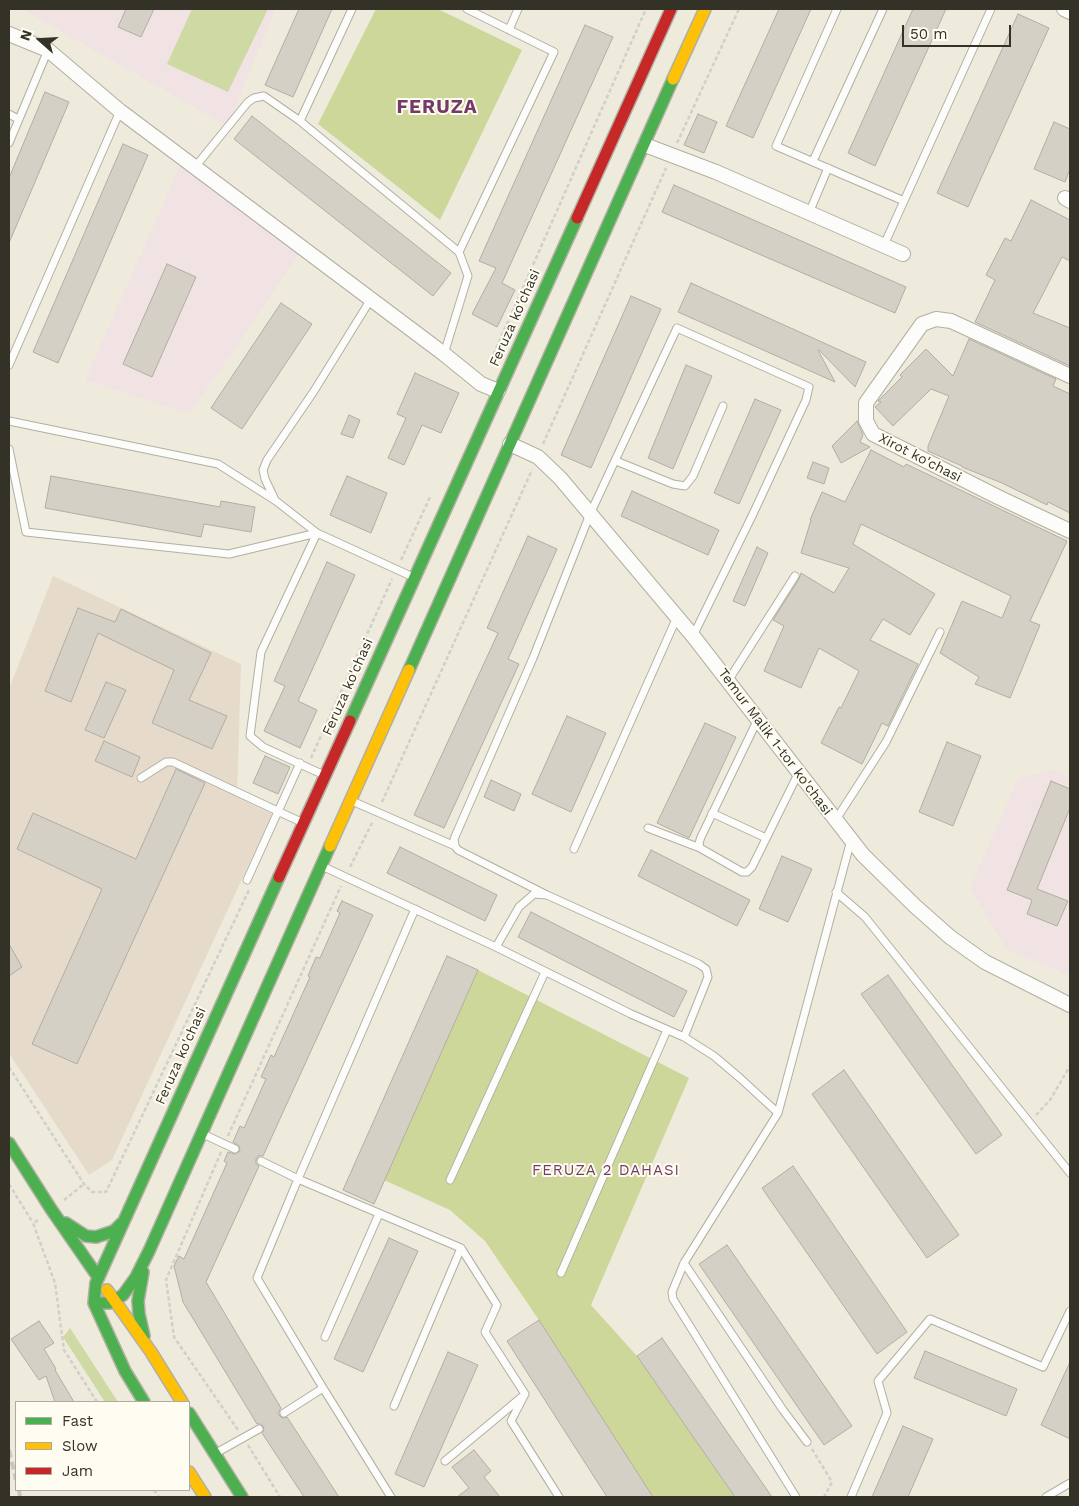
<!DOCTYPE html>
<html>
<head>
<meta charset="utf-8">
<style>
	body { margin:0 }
	#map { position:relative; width:1079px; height:1506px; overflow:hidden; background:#eeebdc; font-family:"Work Sans",sans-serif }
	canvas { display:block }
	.frame { position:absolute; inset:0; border:10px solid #343127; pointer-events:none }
	.legend { position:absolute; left:15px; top:1401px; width:175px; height:90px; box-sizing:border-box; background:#fffcf1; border:1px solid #aeaba0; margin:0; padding:6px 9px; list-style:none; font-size:15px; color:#343127 }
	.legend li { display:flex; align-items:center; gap:10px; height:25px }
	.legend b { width:25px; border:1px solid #aeaba0 }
	.north { position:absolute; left:15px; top:15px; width:50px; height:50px; -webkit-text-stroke:4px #fffcf1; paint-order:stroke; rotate:289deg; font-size:14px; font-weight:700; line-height:20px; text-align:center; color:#343127 }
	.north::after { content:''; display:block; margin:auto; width:18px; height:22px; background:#343127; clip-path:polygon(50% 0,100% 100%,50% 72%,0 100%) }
	.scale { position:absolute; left:902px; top:25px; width:109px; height:22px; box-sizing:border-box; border:2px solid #343127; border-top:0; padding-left:6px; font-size:15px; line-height:18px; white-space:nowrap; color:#343127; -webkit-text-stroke:4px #fffcf1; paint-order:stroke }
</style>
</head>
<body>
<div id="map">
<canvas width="1079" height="1506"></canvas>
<div class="frame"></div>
<ul class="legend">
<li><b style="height:6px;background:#4caf50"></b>Fast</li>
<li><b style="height:6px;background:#ffc107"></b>Slow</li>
<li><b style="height:6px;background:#c62828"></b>Jam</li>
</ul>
<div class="north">N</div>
<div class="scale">50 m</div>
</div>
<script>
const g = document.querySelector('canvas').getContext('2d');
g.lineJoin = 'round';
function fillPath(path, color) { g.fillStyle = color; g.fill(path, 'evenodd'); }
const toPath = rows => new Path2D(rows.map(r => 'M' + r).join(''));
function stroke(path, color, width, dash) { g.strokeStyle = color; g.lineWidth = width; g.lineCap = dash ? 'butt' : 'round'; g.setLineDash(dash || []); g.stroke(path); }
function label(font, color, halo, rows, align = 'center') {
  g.font = font + ' "Work Sans",sans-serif'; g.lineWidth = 4; g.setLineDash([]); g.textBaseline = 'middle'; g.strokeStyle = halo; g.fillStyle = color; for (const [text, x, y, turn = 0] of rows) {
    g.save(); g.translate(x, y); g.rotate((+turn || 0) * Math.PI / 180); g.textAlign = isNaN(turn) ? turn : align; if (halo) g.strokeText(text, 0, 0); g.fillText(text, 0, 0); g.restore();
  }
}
fillPath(toPath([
	[22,9,276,9,227,126],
	[180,166,302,250,190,414,85,380],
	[1053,770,1070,776,1070,976,1006,949,970,888,1018,779]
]), '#f1e3e3');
fillPath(toPath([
	[53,576,241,664,237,797,272,814,112,1160,89,1175,9,1053,9,689]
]), '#e6dbcb');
fillPath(toPath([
	[192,9,268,9,228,92,167,64],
	[70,1328,118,1402,105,1402,63,1337]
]), '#cfd9a4');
fillPath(toPath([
	[376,9,438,9,522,50,440,220,318,124],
	[478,970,689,1078,591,1305,637,1356,735,1497,653,1497,539,1320,485,1241,450,1210,384,1180]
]), '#ccd799');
const building = toPath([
	[126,9,154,9,141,37,118,27,126,9],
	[299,9,332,9,293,97,265,85,299,9],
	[779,9,811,9,753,138,726,126,779,9],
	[913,9,946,9,875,166,848,153,913,9],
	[1018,14,1049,28,968,207,937,193,1018,14],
	[585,25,613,37,502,283,515,290,497,327,472,314,496,268,479,261,585,25],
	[45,92,69,102,9,243,9,178,45,92],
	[698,114,717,122,704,153,684,145,698,114],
	[252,116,451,273,433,296,234,139,252,116],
	[1054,122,1070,129,1070,169,1065,182,1034,169,1054,122],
	[123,144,148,155,58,363,33,352,123,144],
	[674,185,906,287,895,313,662,212,674,185],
	[1031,200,1070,220,1070,261,1062,257,1033,313,1070,328,1070,366,975,322,995,280,986,275,1005,238,1011,241,1031,200],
	[167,264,196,277,152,377,123,364,167,264],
	[691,283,866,362,855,387,819,350,818,350,835,382,678,312,691,283],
	[631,296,661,309,591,468,561,455,631,296],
	[281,303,312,324,242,429,211,408,281,303],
	[969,339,1056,379,1053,386,1070,394,1070,513,1048,502,1047,505,1002,483,962,467,962,466,928,451,928,446,949,396,931,389,893,426,875,407,881,402,878,401,902,377,900,375,926,349,953,376,969,339],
	[686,365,712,376,673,469,648,458,686,365],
	[415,373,459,393,441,433,422,425,404,465,388,458,406,418,397,414,415,373],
	[755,399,781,410,739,504,714,493,755,399],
	[349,415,360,420,353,438,341,434,349,415],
	[857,421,863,435,860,442,870,447,841,463,832,446,857,421],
	[871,450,904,467,906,464,1067,541,1030,621,1040,625,1010,698,975,684,979,677,940,653,962,601,1002,618,1011,596,861,524,853,544,935,594,910,635,883,619,870,640,918,664,888,726,882,723,862,764,821,743,839,707,841,708,859,671,819,648,801,688,764,671,784,626,773,620,799,579,801,573,834,593,849,568,801,553,811,520,810,520,822,492,845,502,871,450],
	[813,462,829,468,824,484,807,478,813,462],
	[51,476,220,507,221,501,255,507,251,532,204,524,201,537,45,508,51,476],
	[347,476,387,493,371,533,330,515,347,476],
	[632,491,719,530,708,555,621,516,632,491],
	[528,536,557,549,508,659,519,664,444,828,414,815,498,633,487,628,528,536],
	[757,547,768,553,745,606,733,601,757,547],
	[327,562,355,575,298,701,317,710,300,748,264,731,285,686,274,681,327,562],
	[78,608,115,622,121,609,211,653,189,700,227,716,212,749,152,723,174,670,98,633,71,702,45,691,78,608],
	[106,682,126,690,104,738,85,730,106,682],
	[567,716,606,733,571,812,532,794,567,716],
	[705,723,736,737,689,838,657,823,705,723],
	[104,741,140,757,132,777,95,761,104,741],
	[947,742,981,756,953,826,919,812,947,742],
	[265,756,290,767,278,794,253,783,265,756],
	[176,769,205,783,77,1064,32,1044,102,889,17,849,33,813,136,859,176,769],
	[491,780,521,794,514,811,484,797,491,780],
	[1051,781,1070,789,1070,808,1037,889,1068,901,1057,926,1027,914,1032,900,1007,890,1051,781],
	[400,847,497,895,485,921,387,873,400,847],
	[651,850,750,900,737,926,638,876,651,850],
	[782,856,812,869,788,922,759,909,782,856],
	[342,901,373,915,263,1156,258,1156,256,1159,256,1164,259,1166,206,1282,281,1408,279,1411,279,1415,282,1418,287,1417,339,1497,304,1497,262,1433,264,1430,263,1426,260,1424,257,1424,183,1302,174,1266,179,1256,184,1259,227,1163,224,1161,228,1152,235,1154,240,1151,239,1146,233,1142,240,1126,244,1128,266,1079,261,1077,271,1055,274,1057,310,977,308,976,316,957,320,958,340,913,337,911,342,901],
	[531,912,687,991,674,1017,518,937,531,912],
	[9,944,22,967,9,976,9,944],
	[447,956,478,970,374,1204,343,1190,447,956],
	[888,975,1002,1135,976,1154,861,994,888,975],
	[844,1070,959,1235,927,1258,812,1094,844,1070],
	[793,1166,907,1332,877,1354,762,1188,793,1166],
	[389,1238,418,1251,363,1372,334,1359,389,1238],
	[727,1245,852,1426,824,1445,699,1264,727,1245],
	[539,1320,653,1497,607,1497,507,1341,539,1320],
	[39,1321,54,1343,44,1349,56,1369,55,1370,74,1402,55,1402,46,1376,39,1380,11,1339,39,1321],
	[662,1338,772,1497,735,1497,637,1356,662,1338],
	[925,1351,1017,1389,1006,1416,914,1378,925,1351],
	[448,1352,478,1365,424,1487,395,1474,448,1352],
	[1070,1362,1070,1439,1041,1425,1070,1362],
	[903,1426,933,1439,908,1497,872,1497,903,1426],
	[474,1450,491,1471,484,1477,500,1497,457,1497,469,1488,452,1467,474,1450]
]);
fillPath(building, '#d4d0c5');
stroke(building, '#b2ada3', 1);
const lane = toPath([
	[352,9,300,121,459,252],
	[837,9,776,146,904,201],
	[509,30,518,9],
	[9,114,18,119],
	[9,143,48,50],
	[813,161,883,9],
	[195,167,248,102,254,98,264,96,300,121],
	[809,213,828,168],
	[884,245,991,9],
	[444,354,468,276,459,252,554,52,467,9],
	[9,365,120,111],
	[9,421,218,464,276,501,317,533,261,652,250,736,263,747,324,775],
	[9,449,26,532,229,554,317,533,413,577],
	[616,461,673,484,685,486,693,476,723,406],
	[275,500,265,479,263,470,267,460,314,391,371,299],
	[728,681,795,576],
	[758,719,701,837,699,843,700,848,742,872,747,872,752,867,799,772],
	[141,778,166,762,173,762,301,822],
	[352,801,455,846],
	[712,813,766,838],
	[835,821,886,742,940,632],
	[648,828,700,848],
	[574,849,677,617],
	[324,867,496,947,631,1014,684,1037,714,1056,740,1078,778,1113],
	[247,880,300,763],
	[836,892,865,917,1070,1173],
	[547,895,458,850,455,846,454,839,533,658,590,514,677,328,809,387,806,400,752,516,693,636],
	[496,947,519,907,534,894,547,895,699,964,706,969,708,977,684,1037],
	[203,1134,235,1149],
	[261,1161,298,1179,415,909],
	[450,1180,545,972],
	[684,1263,783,1410,807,1442],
	[561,1273,667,1030],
	[325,1337,379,1214],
	[394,1406,461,1248],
	[284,1413,323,1388],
	[216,1453,259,1429],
	[445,1461,523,1396],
	[391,1497,323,1388,257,1278,298,1179,461,1248,497,1305,485,1332,525,1394,511,1421,559,1497],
	[796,1497,673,1299,672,1292,684,1263,778,1113,851,840],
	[851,1497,887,1413,878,1381,930,1319,1043,1367,1070,1311],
	[1046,1497,1070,1483]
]);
const street = toPath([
	[1064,9,1070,12],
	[9,34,48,50,120,111,444,354,481,384,498,391],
	[645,145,716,172,903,254],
	[1065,198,1070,201],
	[1070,376,951,321,936,319,922,324,866,403,866,421,873,434,998,497,1070,531],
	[510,444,538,457,560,478,693,636,863,855,915,906,950,937,968,950,985,962,1070,1005]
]);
const fast = toPath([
	[409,670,673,79],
	[350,721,577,218],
	[9,1143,51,1209,98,1277],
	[66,1223,86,1236,96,1237,114,1231,122,1223],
	[143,1272,138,1301,139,1314,144,1336],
	[94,1303,110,1303,123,1295,136,1277,149,1251,330,846],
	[144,1402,125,1371,94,1303,96,1283,279,877],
	[189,1413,242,1497]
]);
const slow = toPath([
	[673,79,705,9],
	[330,846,409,670],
	[107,1290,151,1352,182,1402],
	[189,1472,205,1497]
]);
const jam = toPath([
	[577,218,671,9],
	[279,877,350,721]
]);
stroke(lane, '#b2afa3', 9);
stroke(street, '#b2afa3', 16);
stroke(fast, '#b2afa3', 14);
stroke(slow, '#b2afa3', 14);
stroke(jam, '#b2afa3', 14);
stroke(toPath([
	[677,143,739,9],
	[491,360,646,9],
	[543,444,666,168],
	[401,560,431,495],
	[311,758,392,579],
	[382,802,532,470],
	[350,867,373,821],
	[9,1067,84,1184,92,1192,106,1192,249,890],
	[1036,1115,1050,1100,1070,1066],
	[228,1136,341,886],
	[221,1152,166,1280,174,1337,238,1430],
	[9,1184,33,1223],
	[64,1200,84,1184],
	[38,1220,33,1223,55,1283,64,1350,97,1402],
	[248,1445,280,1497],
	[812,1449,832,1482,824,1497],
	[154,1490,159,1497]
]), '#d1cfcb', 2.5, [4, 2.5]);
stroke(lane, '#fcfcfa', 7);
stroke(street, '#fcfcfa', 14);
stroke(fast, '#4caf50', 11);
stroke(slow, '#ffc107', 11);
stroke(jam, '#c62828', 11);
stroke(toPath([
	[9,1450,16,1480],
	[19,1490,20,1497]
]), '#c9c7c3', 4, [8, 4]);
label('14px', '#343127', '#fffcf1', [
	["Feruza ko'chasi",515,318,-66],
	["Xirot ko'chasi",920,458,27],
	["Feruza ko'chasi",348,687,-66],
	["Temur Malik 1-tor ko'chasi",775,742,53],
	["Feruza ko'chasi",181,1056,-66]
]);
g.letterSpacing = '1px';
label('15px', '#743b68', '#fffcf1', [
	["FERUZA 2 DAHASI",606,1171]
]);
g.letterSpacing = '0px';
g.letterSpacing = '1px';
label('bold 19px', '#743b68', '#fffcf1', [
	["FERUZA",437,107]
]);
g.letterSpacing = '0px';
</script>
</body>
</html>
